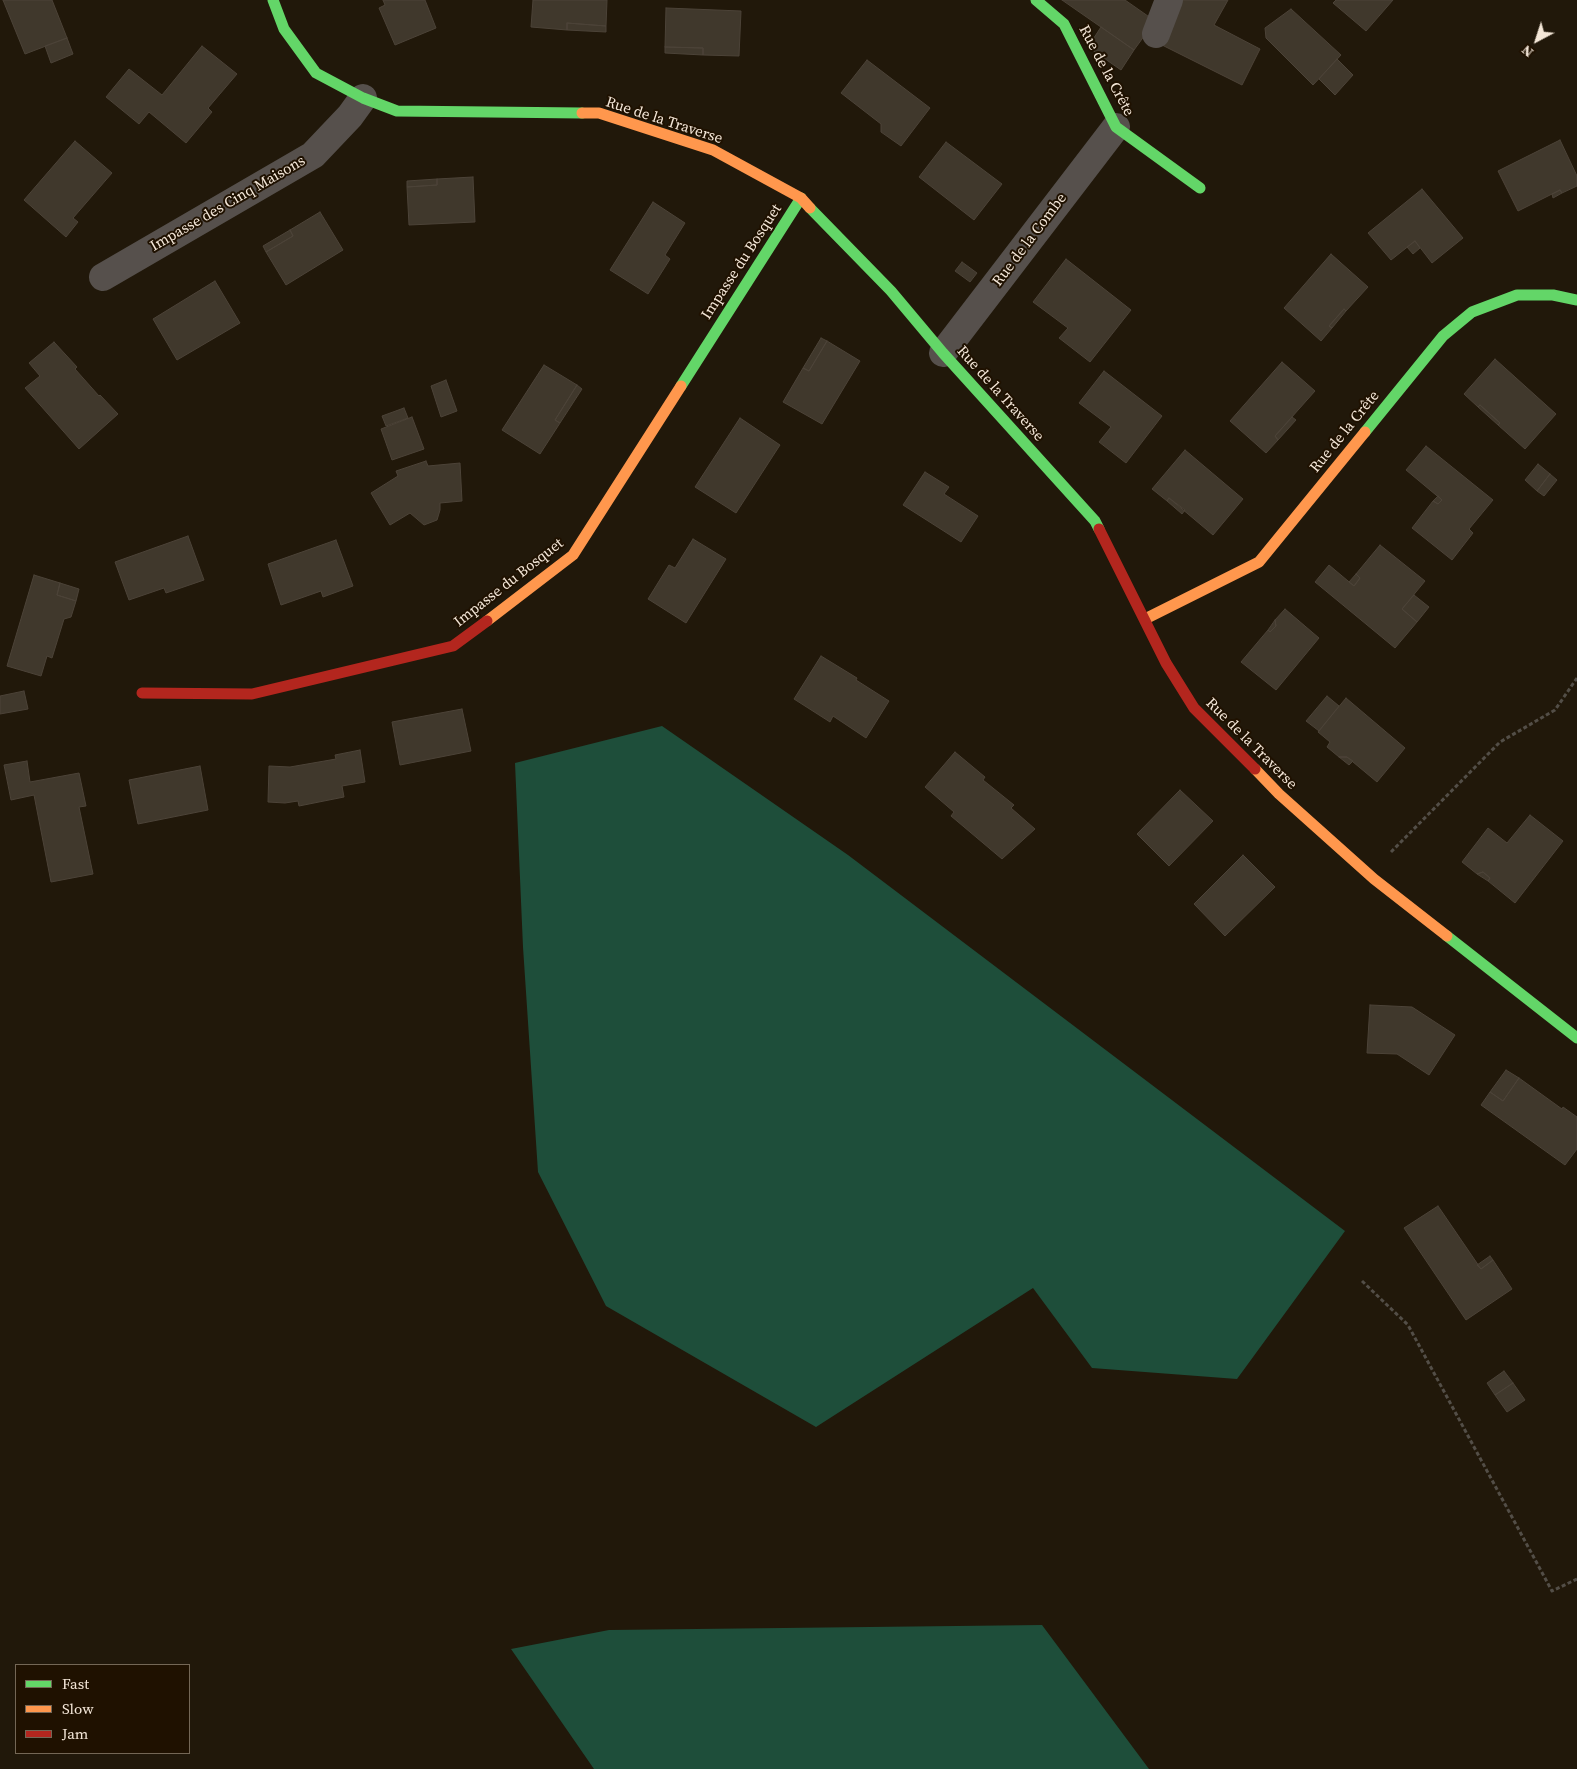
<!DOCTYPE html>
<html>
<head>
<meta charset="utf-8">
<style>
	body { margin:0 }
	#map { position:relative; width:1577px; height:1769px; overflow:hidden; background:#21180a; font-family:"Source Serif 4",serif }
	canvas { display:block }
	.legend { position:absolute; left:15px; top:1664px; width:175px; height:90px; box-sizing:border-box; background:#1f1100; border:1px solid #746756; margin:0; padding:6px 9px; list-style:none; font-size:15px; color:#f4e7d8 }
	.legend li { display:flex; align-items:center; gap:10px; height:25px }
	.legend b { width:25px; border:1px solid #746756 }
	.north { position:absolute; left:1512px; top:15px; width:50px; height:50px; -webkit-text-stroke:4px #1f1100; paint-order:stroke; rotate:220deg; font-size:14px; font-weight:700; line-height:20px; text-align:center; color:#f4e7d8 }
	.north::after { content:''; display:block; margin:auto; width:18px; height:22px; background:#f4e7d8; clip-path:polygon(50% 0,100% 100%,50% 72%,0 100%) }
</style>
</head>
<body>
<div id="map">
<canvas width="1577" height="1769"></canvas>
<ul class="legend">
<li><b style="height:6px;background:#63d668"></b>Fast</li>
<li><b style="height:6px;background:#ff974d"></b>Slow</li>
<li><b style="height:6px;background:#b3261e"></b>Jam</li>
</ul>
<div class="north">N</div>
</div>
<script>
const g = document.querySelector('canvas').getContext('2d');
g.lineJoin = 'round';
function fillPath(path, color) { g.fillStyle = color; g.fill(path, 'evenodd'); }
const toPath = rows => new Path2D(rows.map(r => 'M' + r).join(''));
function stroke(path, color, width, dash) { g.strokeStyle = color; g.lineWidth = width; g.lineCap = dash ? 'butt' : 'round'; g.setLineDash(dash || []); g.stroke(path); }
function label(font, color, halo, rows, align = 'center') {
  g.font = font + ' "Source Serif 4",serif'; g.lineWidth = 4; g.setLineDash([]); g.textBaseline = 'middle'; g.strokeStyle = halo; g.fillStyle = color; for (const [text, x, y, turn = 0] of rows) {
    g.save(); g.translate(x, y); g.rotate((+turn || 0) * Math.PI / 180); g.textAlign = isNaN(turn) ? turn : align; if (halo) g.strokeText(text, 0, 0); g.fillText(text, 0, 0); g.restore();
  }
}
fillPath(toPath([
	[662,726,848,855,1345,1231,1237,1379,1092,1368,1033,1288,816,1427,606,1306,538,1172,523,947,515,763],
	[1042,1625,1149,1769,594,1769,511,1649,609,1630]
]), '#1e4e3a');
const building = toPath([
	[3,0,52,0,67,38,25,54,3,0],
	[383,0,425,0,436,28,395,45,379,8,385,5,383,0],
	[533,0,607,0,606,26,567,23,567,30,531,27,533,0],
	[1062,0,1125,0,1155,21,1134,50,1062,0],
	[1178,0,1228,0,1214,25,1260,49,1242,85,1158,43,1178,0],
	[1336,0,1393,0,1366,31,1333,3,1336,0],
	[666,8,741,11,739,56,703,55,703,48,665,47,666,8],
	[1291,9,1341,55,1313,85,1266,38,1265,28,1291,9],
	[567,23,606,26,606,32,567,30,567,23],
	[1101,27,1134,50,1121,70,1088,47,1101,27],
	[67,38,73,54,51,63,45,46,67,38],
	[202,46,237,74,208,108,212,112,186,143,149,112,139,124,106,97,129,69,162,95,202,46],
	[665,47,703,48,703,55,665,53,665,47],
	[1337,59,1353,75,1335,95,1319,79,1337,59],
	[867,60,930,108,901,146,881,132,881,124,841,93,867,60],
	[1560,140,1577,176,1577,186,1562,193,1560,190,1518,211,1498,171,1560,140],
	[75,141,112,173,73,218,78,222,66,237,24,200,75,141],
	[946,142,1002,184,974,220,919,177,946,142],
	[473,177,475,222,409,225,407,187,437,185,437,179,473,177],
	[437,179,437,185,407,187,407,181,437,179],
	[1422,189,1463,238,1432,263,1415,241,1391,260,1368,233,1422,189],
	[1560,190,1562,193,1553,198,1552,194,1560,190],
	[653,202,685,223,665,255,670,259,648,294,610,270,653,202],
	[320,212,343,250,286,285,266,252,293,236,290,230,320,212],
	[290,230,293,236,266,252,263,246,290,230],
	[1415,241,1420,248,1413,254,1407,247,1415,241],
	[1331,254,1368,287,1346,311,1344,309,1329,326,1332,328,1321,341,1284,308,1331,254],
	[1066,259,1131,310,1090,362,1059,338,1068,328,1033,302,1066,259],
	[962,262,977,273,970,282,955,271,962,262],
	[215,281,240,323,177,360,153,319,215,281],
	[1344,309,1346,311,1332,328,1329,326,1344,309],
	[821,338,827,341,809,371,803,368,821,338],
	[827,341,860,361,822,424,783,402,803,368,809,371,827,341],
	[54,342,77,367,75,369,99,396,100,395,118,414,79,449,25,388,40,376,29,363,54,342],
	[1495,359,1556,414,1525,449,1498,425,1500,423,1480,405,1478,407,1464,394,1495,359],
	[1282,362,1315,391,1275,436,1278,440,1266,453,1230,421,1282,362],
	[544,365,577,385,555,420,560,423,540,454,502,430,544,365],
	[1104,371,1162,416,1126,463,1099,442,1111,427,1079,403,1104,371],
	[446,380,457,411,441,417,431,386,446,380],
	[577,385,582,389,560,423,555,420,577,385],
	[1480,405,1500,423,1498,425,1478,407,1480,405],
	[404,408,408,418,386,426,382,416,404,408],
	[412,417,424,449,392,460,381,429,412,417],
	[1292,417,1296,420,1278,440,1275,436,1292,417],
	[740,418,780,445,736,513,695,487,740,418],
	[1426,446,1493,500,1469,529,1473,533,1452,560,1412,528,1433,501,1438,504,1442,500,1406,470,1426,446],
	[1185,450,1243,499,1213,535,1169,498,1167,501,1152,489,1185,450],
	[426,461,428,466,460,463,462,501,440,503,440,510,437,520,424,525,410,513,390,525,371,493,398,476,396,471,426,461],
	[1538,464,1550,474,1537,491,1525,480,1538,464],
	[925,472,949,487,944,494,978,516,961,542,903,505,925,472],
	[1550,474,1557,480,1544,496,1537,491,1550,474],
	[1438,496,1442,500,1438,504,1433,501,1438,496],
	[1169,498,1185,510,1182,514,1167,501,1169,498],
	[188,536,204,580,166,593,164,588,129,600,115,562,188,536],
	[693,539,726,559,686,623,648,599,669,565,675,568,693,539],
	[336,540,353,586,323,597,321,591,281,605,268,564,336,540],
	[1380,545,1425,581,1402,609,1417,622,1395,648,1315,582,1329,565,1354,586,1360,578,1356,574,1380,545],
	[1356,574,1360,578,1354,586,1349,582,1356,574],
	[34,575,60,583,57,595,76,601,71,617,64,619,52,658,47,656,41,676,7,666,34,575],
	[60,583,79,589,76,601,57,595,60,583],
	[1414,595,1429,607,1417,622,1402,609,1414,595],
	[1285,609,1319,638,1276,690,1241,662,1268,630,1270,632,1276,626,1275,620,1285,609],
	[1275,620,1276,626,1270,632,1268,630,1275,620],
	[821,656,857,678,856,680,889,701,866,738,833,716,830,722,794,699,821,656],
	[24,691,28,709,0,714,0,696,24,691],
	[1327,696,1339,706,1319,731,1306,721,1327,696],
	[1346,698,1405,748,1377,782,1347,757,1339,757,1327,747,1330,742,1318,732,1346,698],
	[462,709,471,751,400,765,392,722,462,709],
	[360,750,365,782,342,786,344,797,299,806,298,801,285,803,268,802,269,766,290,767,336,759,335,755,360,750],
	[955,752,985,777,983,780,1014,805,1011,808,1035,829,1002,859,951,816,954,812,925,787,955,752],
	[1339,757,1347,757,1353,761,1349,765,1339,757],
	[27,761,30,782,79,773,86,806,79,807,93,874,51,882,34,795,11,800,4,765,27,761],
	[200,766,208,810,138,824,129,780,200,766],
	[1180,790,1213,821,1169,866,1137,834,1180,790],
	[1530,815,1563,841,1515,903,1488,881,1490,878,1483,872,1477,874,1462,862,1488,828,1507,843,1530,815],
	[1243,855,1275,887,1225,936,1194,904,1243,855],
	[1483,872,1490,878,1488,881,1477,874,1483,872],
	[1370,1005,1412,1007,1455,1035,1429,1075,1397,1054,1367,1053,1370,1005],
	[1506,1070,1519,1078,1503,1101,1490,1092,1506,1070],
	[1519,1078,1562,1109,1563,1107,1577,1117,1577,1149,1565,1165,1481,1105,1490,1092,1503,1101,1519,1078],
	[1438,1206,1481,1269,1493,1260,1512,1289,1466,1320,1404,1228,1438,1206],
	[1490,1256,1493,1260,1481,1269,1477,1265,1490,1256],
	[1504,1371,1513,1383,1495,1395,1487,1383,1504,1371],
	[1513,1383,1525,1400,1507,1412,1495,1395,1513,1383]
]);
fillPath(building, '#40382c');
stroke(building, '#4c4338', 1);
stroke(toPath([
	[1391,852,1500,742,1555,710,1577,678],
	[1362,1281,1408,1325,1552,1591,1577,1579]
]), '#534e47', 3, [4, 2.5]);
stroke(toPath([
	[1156,34,1169,0],
	[103,277,313,155,350,116,363,98],
	[943,353,1116,127]
]), '#56504c', 28);
stroke(toPath([
	[273,0,284,29,316,73,363,98,397,111,582,113],
	[1036,0,1064,24,1116,127,1200,188],
	[810,208,891,291,943,353,1095,521,1099,529],
	[681,386,801,198],
	[1365,432,1443,336,1472,312,1517,295,1553,295,1577,300],
	[1447,936,1577,1038]
]), '#63d668', 11);
stroke(toPath([
	[582,113,599,113,713,150,801,198,810,208],
	[1145,619,1259,562,1365,432],
	[487,621,573,555,681,386],
	[1255,769,1279,794,1374,879,1447,936]
]), '#ff974d', 11);
stroke(toPath([
	[1099,529,1166,663,1194,708,1255,769],
	[142,693,252,694,453,646,487,621]
]), '#b3261e', 11);
label('15px', '#f4e7d8', '#1f1100', [
	["Rue de la Crête",1106,71,62],
	["Rue de la Traverse",664,121,18],
	["Impasse des Cinq Maisons",228,204,-30],
	["Rue de la Combe",1030,240,-53],
	["Impasse du Bosquet",742,262,-57],
	["Rue de la Traverse",1000,394,48],
	["Rue de la Crête",1345,432,-51],
	["Impasse du Bosquet",509,583,-38],
	["Rue de la Traverse",1251,744,45]
]);
</script>
</body>
</html>
